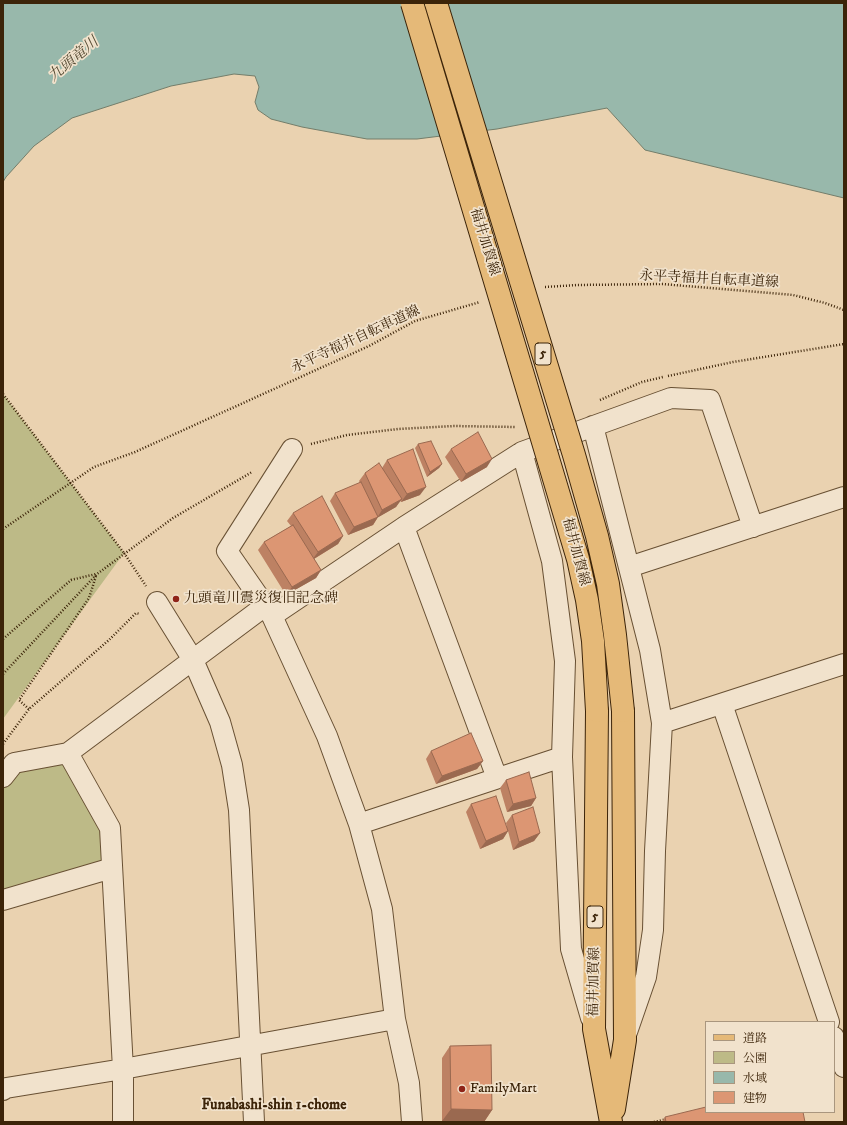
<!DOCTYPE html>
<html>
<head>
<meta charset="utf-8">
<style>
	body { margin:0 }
	#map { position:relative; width:847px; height:1125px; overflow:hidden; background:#ead2b0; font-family:"IM FELL DW Pica","Noto Serif JP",serif }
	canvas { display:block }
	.frame { position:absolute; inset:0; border:4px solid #3c2409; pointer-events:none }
	.legend { position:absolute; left:705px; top:1021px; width:130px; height:92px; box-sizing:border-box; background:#f1e2cc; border:1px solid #a9967e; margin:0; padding:5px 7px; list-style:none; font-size:12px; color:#3c2409 }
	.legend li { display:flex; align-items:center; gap:8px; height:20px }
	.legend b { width:20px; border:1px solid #a9967e }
</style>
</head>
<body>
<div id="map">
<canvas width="847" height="1125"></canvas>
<div class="frame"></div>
<ul class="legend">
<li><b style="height:5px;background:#e5b978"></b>道路</li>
<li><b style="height:11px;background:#bdba87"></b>公園</li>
<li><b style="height:11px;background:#98b8ab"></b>水域</li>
<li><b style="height:11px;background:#dc9673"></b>建物</li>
</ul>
</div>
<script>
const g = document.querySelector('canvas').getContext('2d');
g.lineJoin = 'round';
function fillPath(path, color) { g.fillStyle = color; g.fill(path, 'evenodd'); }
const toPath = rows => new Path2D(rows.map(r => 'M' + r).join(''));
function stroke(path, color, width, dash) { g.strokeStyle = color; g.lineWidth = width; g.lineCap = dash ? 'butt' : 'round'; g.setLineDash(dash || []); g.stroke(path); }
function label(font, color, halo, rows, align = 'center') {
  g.font = font + ' "IM FELL DW Pica","Noto Serif JP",serif'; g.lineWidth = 3.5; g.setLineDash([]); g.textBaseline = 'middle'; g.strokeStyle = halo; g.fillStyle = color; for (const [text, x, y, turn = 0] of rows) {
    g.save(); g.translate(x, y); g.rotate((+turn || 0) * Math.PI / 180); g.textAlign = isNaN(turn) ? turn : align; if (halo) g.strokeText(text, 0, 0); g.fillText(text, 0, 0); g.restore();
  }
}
fillPath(toPath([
	[3,394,124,553,3,719],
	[68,753,110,828,112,868,3,896,3,784,17,767]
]), '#bdba87');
const water = toPath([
	[3,3,844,3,844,198,645,150,607,108,497,129,417,139,367,139,302,127,271,119,258,110,255,102,259,87,255,76,234,74,171,86,72,118,34,146,6,177,3,182,3,3]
]);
fillPath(water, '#98b8ab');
stroke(water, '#737d6a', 1);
const minor = toPath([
	[593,426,650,650,662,723,655,851,653,930,646,977,627,1032],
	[292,449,227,551,272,616,327,736,359,824,382,909,395,1019,409,1083,412,1122],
	[522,452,552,561,565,661,562,757,571,949,591,1018],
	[404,527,497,778],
	[629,567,844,497],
	[157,602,193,660,220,722,232,765,239,810,254,1122],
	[272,616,404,527,522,452,671,398,710,400,753,527],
	[722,704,829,1022],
	[662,723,844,664],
	[68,753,110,828,123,1069,123,1122],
	[3,777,14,763,68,753,265,606],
	[359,824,562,757],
	[3,900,112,868],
	[834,1037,844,1067],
	[3,1090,6,1088,123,1069,395,1019]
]);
const major = toPath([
	[597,711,594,1029,611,1122],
	[614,1109,625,1040,623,711]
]);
stroke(minor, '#685033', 22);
stroke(major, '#3c2409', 24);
stroke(toPath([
	[545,287,577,285,663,284,793,295,825,303,844,310],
	[668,376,733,362,844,344],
	[600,400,642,382,663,377],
	[311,444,347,435,398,429,454,426,516,427],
	[3,529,94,467,135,452,369,346,415,321,480,302],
	[124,553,146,586],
	[3,639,71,580,96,574],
	[3,674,97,574,173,518,252,472],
	[29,709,19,700,89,598,96,576],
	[3,744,29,709,109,640,136,613,140,614],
	[654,1122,667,1119]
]), '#3c2409', 2.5, [1, 2]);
stroke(minor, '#f1e2cc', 20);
stroke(major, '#e5b978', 22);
const majorBridge = toPath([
	[412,3,578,559,587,600,593,641,597,711],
	[436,3,574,455,597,536,608,584,615,635,623,711]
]);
stroke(majorBridge, '#3c2409', 24, []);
stroke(toPath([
	[3,394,124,553]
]), '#3c2409', 2.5, [1, 2]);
stroke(majorBridge, '#e5b978', 22);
fillPath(toPath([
	[418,444,442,464,439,468,427,477,415,448],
	[451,449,487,467,461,482,445,457],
	[387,460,420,495,401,502,400,500,396,507,378,517,373,525,348,535,330,501,335,493,360,483,359,481,365,473,382,468],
	[293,513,343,536,338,544,314,559,321,570,316,578,286,595,258,550,264,542,291,526,287,521],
	[431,751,483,761,477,769,436,784,426,759],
	[506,780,536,798,531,806,507,812,500,788],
	[471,804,507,828,506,823,512,815,540,833,534,841,513,850,508,831,503,839,480,849,466,812],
	[450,1046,492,1110,484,1122,442,1121,442,1058],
	[665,1117,805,1122,662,1122]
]), '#bd8163');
fillPath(toPath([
	[492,459,487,467,461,482,466,474],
	[442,464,439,468,427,477,430,472],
	[426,487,420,495,401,502,407,494],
	[402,499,396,507,377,518,382,510],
	[378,517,373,525,348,535,354,527],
	[343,536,338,544,312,560,318,552],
	[321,570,316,578,286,595,292,587],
	[483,761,477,769,436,784,442,776],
	[536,798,531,806,507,812,513,804],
	[508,831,503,839,480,849,486,841],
	[540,833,534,841,513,850,519,842],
	[451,1109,492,1110,484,1122,442,1121]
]), '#9a6950');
const building = toPath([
	[478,432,492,459,466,474,451,449,478,432],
	[431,441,442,464,430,472,418,444,431,441],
	[413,449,426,487,407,494,387,460,413,449],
	[379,463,402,499,382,510,365,473,379,463],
	[361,482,378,517,354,527,335,493,361,482],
	[322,496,343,536,318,552,293,513,322,496],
	[293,525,321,570,292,587,264,542,293,525],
	[471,733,483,761,442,776,431,751,471,733],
	[529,772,536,798,513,804,506,780,529,772],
	[496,796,508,831,486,841,471,804,496,796],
	[533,807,540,833,519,842,512,815,533,807],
	[491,1045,492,1110,451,1109,450,1046,491,1045],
	[706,1107,706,1112,803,1112,805,1122,666,1122,665,1117,706,1107]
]);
fillPath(building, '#dc9673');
stroke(building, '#9a6950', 1);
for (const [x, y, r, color] of [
	[176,599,4,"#8f2418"],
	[462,1089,4,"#8f2418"]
]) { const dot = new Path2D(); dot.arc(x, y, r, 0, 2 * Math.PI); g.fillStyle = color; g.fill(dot); stroke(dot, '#f1e2cc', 1.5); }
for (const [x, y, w] of [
	[543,354,16],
	[595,917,16]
]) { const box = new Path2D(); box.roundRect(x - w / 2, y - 11, w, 22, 3); g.fillStyle = '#f1e2cc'; g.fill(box); stroke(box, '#3c2409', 1); }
label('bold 13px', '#3c2409', null, [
	["5",543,354],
	["5",595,917]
]);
label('14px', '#3c2409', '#f1e2cc', [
	["福井加賀線",484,242,73],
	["永平寺福井自転車道線",709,280,3],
	["永平寺福井自転車道線",356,340,-25],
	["福井加賀線",575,552,75],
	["福井加賀線",595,982,-89]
]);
label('14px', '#3c2409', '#f1e2cc', [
	["九頭竜川震災復旧記念碑",184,599],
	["FamilyMart",470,1089]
], 'left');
label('italic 15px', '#534932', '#f1e2cc', [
	["九頭竜川",74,60,-40]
]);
label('bold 15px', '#3c2409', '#f1e2cc', [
	["Funabashi-shin 1-chome",274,1106]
]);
</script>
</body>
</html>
